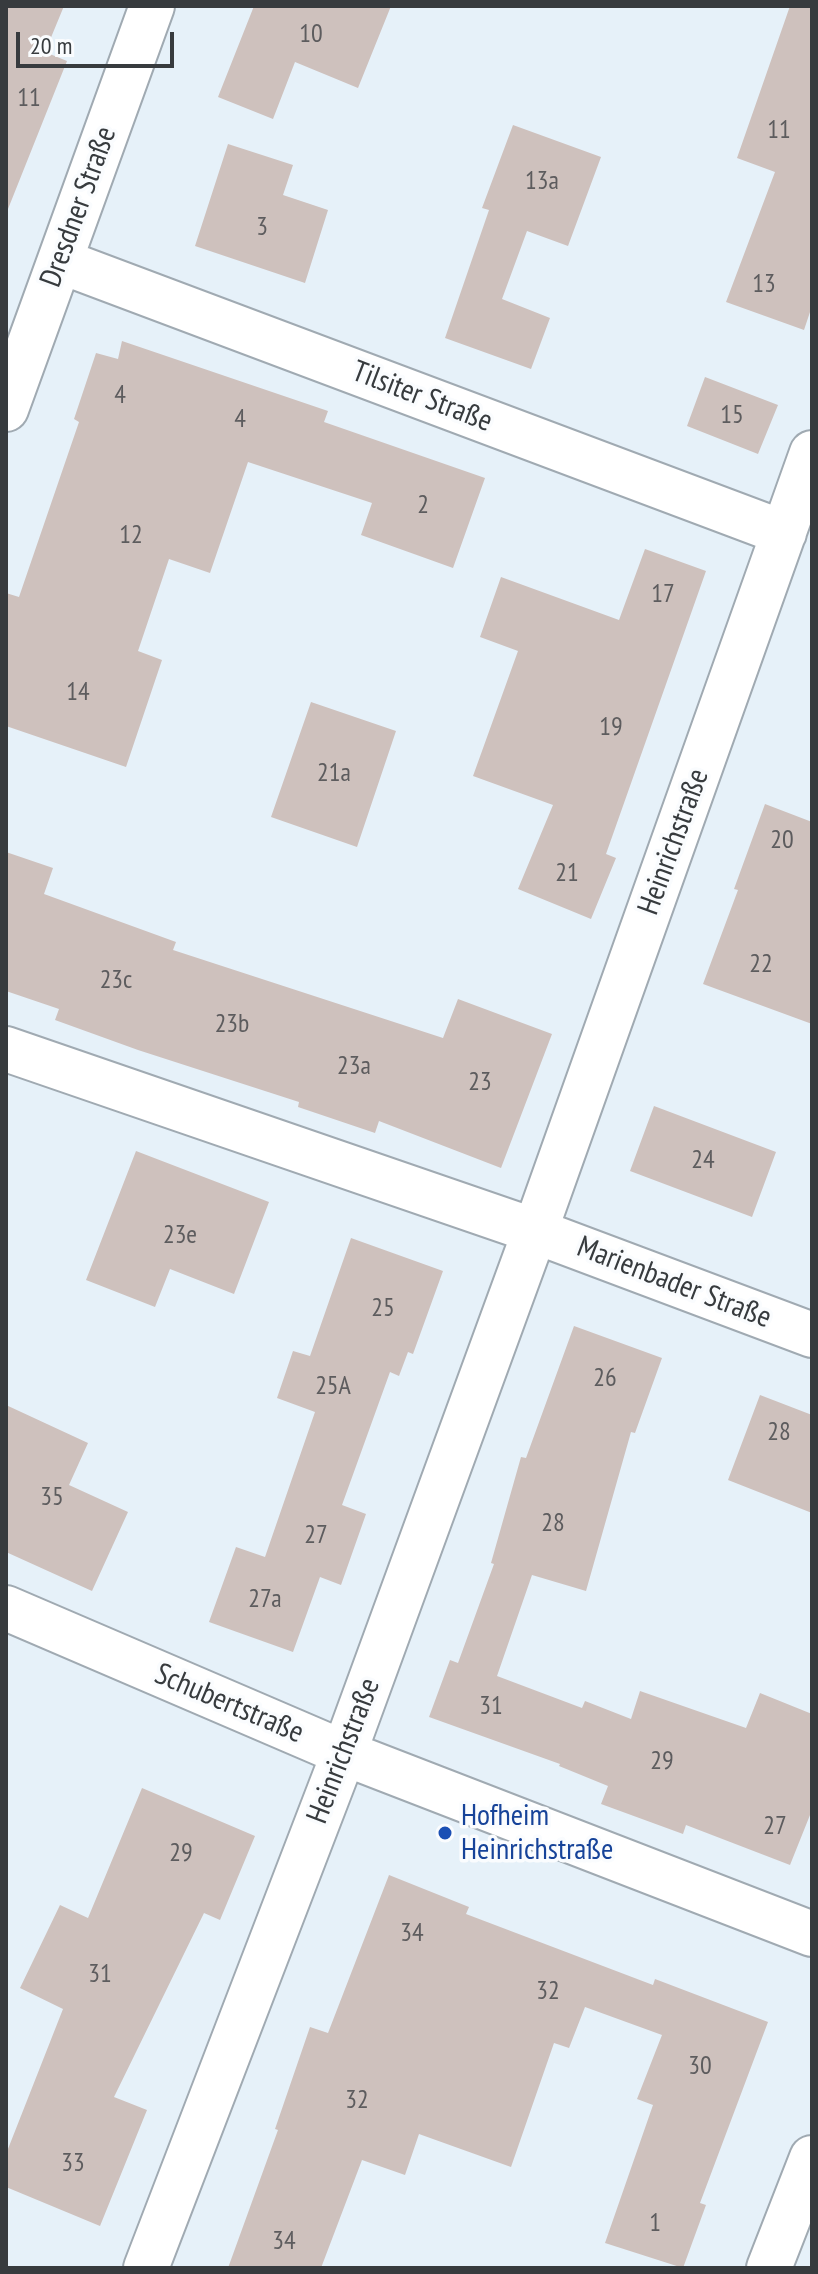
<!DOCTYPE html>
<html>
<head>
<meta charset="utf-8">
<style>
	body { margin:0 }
	#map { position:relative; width:818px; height:2274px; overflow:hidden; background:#e6f1f9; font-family:"PT Sans Narrow",sans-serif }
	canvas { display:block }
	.frame { position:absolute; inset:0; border:8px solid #373b3e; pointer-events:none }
	.scale { position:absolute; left:16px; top:32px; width:158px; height:36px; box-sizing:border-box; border:4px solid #373b3e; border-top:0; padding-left:10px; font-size:24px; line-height:28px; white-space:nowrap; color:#373b3e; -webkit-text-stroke:6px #fafcfe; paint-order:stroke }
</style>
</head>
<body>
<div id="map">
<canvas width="818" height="2274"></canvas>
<div class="frame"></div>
<div class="scale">20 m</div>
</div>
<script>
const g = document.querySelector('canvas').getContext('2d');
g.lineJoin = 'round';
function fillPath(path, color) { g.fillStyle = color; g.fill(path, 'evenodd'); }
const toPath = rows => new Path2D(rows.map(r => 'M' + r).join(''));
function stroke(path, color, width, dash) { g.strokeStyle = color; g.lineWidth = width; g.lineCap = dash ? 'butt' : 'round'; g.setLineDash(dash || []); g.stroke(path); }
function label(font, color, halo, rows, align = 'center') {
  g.font = font + ' "PT Sans Narrow",sans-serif'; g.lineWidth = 7; g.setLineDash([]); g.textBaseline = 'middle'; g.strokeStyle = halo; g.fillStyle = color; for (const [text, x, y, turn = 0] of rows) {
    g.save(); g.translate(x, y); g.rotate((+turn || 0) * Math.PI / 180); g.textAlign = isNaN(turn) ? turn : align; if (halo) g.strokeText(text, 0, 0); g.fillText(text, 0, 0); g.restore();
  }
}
fillPath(toPath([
	[6,6,64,6,45,52,67,61,8,209,6,208],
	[254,6,391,6,358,88,295,62,273,119,218,97],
	[790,6,812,6,812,306,804,330,726,302,775,172,737,158],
	[513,125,601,157,568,246,527,231,502,299,550,318,531,369,445,338,489,210,482,208],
	[228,144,293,165,283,195,328,210,305,283,195,246],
	[122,341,328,411,324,422,485,478,453,568,361,535,372,503,248,462,210,573,169,559,138,651,162,660,126,767,6,726,6,593,19,597,79,422,74,419,96,353,118,359],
	[705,377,778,405,758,454,687,426],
	[645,549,706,571,606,854,616,858,591,919,518,889,553,805,473,776,518,651,480,637,501,577,619,620],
	[311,702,396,731,357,847,271,817],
	[765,804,812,822,812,1024,703,984,738,890,734,889],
	[6,852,53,868,44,894,176,942,173,950,443,1038,458,999,552,1034,501,1168,379,1121,375,1133,298,1107,299,1102,138,1050,55,1020,59,1009,6,991],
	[654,1106,776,1152,752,1217,630,1171],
	[136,1151,269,1202,234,1294,170,1269,155,1307,86,1280],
	[351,1238,443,1271,413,1354,408,1352,399,1376,390,1372,342,1505,366,1514,341,1585,320,1577,293,1652,209,1622,236,1547,265,1557,315,1412,277,1398,293,1351,310,1356],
	[574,1326,662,1358,635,1433,631,1432,586,1591,532,1575,497,1676,582,1708,585,1701,631,1719,640,1691,746,1728,760,1693,812,1714,812,1810,790,1865,686,1825,683,1834,601,1804,608,1786,559,1766,560,1764,429,1717,450,1660,458,1663,494,1564,491,1563,521,1457,526,1458],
	[760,1395,812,1415,812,1513,728,1480],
	[6,1405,88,1443,69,1485,128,1512,92,1591,6,1552],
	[142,1788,255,1836,220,1920,204,1913,114,2097,147,2110,100,2226,6,2187,6,2154,63,2009,20,1988,60,1905,88,1918],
	[389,1875,469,1907,466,1914,653,1985,655,1979,768,2022,700,2203,706,2205,683,2268,605,2243,653,2105,637,2099,662,2035,585,2007,569,2048,554,2043,511,2167,419,2134,405,2175,362,2160,321,2268,228,2268,278,2130,275,2129,310,2027,328,2033]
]), '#cec1bd');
const minor = toPath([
	[60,261,784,533],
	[6,409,152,6],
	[6,1049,535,1231,812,1335],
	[6,1608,344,1753,812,1934],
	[146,2268,344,1753,535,1231,812,453],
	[769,2268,812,2158]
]);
stroke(minor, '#a0aab2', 48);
stroke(minor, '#fff', 44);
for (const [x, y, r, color] of [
	[445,1833,8,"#1a4fb4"]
]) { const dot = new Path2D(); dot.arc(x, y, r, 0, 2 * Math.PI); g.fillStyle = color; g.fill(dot); stroke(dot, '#fafcfe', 3); }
label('26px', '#5d5c5e', null, [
	["10",311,35],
	["11",29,99],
	["11",779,131],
	["13a",542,182],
	["3",262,228],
	["13",764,285],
	["4",120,396],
	["15",732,416],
	["4",240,420],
	["2",423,506],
	["12",131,536],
	["17",663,595],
	["14",78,693],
	["19",611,728],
	["21a",334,774],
	["20",782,841],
	["21",567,874],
	["22",761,965],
	["23c",116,981],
	["23b",232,1025],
	["23a",354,1067],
	["23",480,1083],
	["24",703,1161],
	["23e",180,1236],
	["25",383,1309],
	["26",605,1379],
	["25A",333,1387],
	["28",779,1433],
	["35",52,1498],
	["28",553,1524],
	["27",316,1536],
	["27a",265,1600],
	["31",491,1707],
	["29",662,1762],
	["27",775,1827],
	["29",181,1854],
	["34",412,1934],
	["31",100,1975],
	["32",548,1992],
	["30",700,2067],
	["32",357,2101],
	["33",73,2164],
	["1",655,2224],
	["34",284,2242]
]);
label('30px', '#373b3e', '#fafcfe', [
	["Dresdner Straße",79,207,-70],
	["Tilsiter Straße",422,397,21],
	["Heinrichstraße",674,842,-70],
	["Marienbader Straße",674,1283,21],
	["Schubertstraße",229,1704,23],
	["Heinrichstraße",344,1751,-69]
]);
label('30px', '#164399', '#fafcfe', [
	["Hofheim",461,1816],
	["Heinrichstraße",461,1850]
], 'left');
</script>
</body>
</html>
